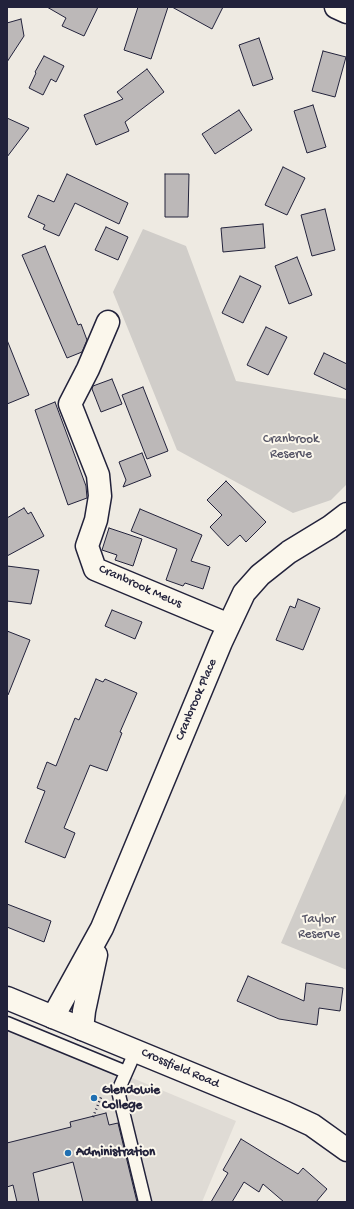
<!DOCTYPE html>
<html>
<head>
<meta charset="utf-8">
<style>
	body { margin:0 }
	#map { position:relative; width:354px; height:1209px; overflow:hidden; background:#eeeae2; font-family:"Gochi Hand",sans-serif }
	canvas { display:block }
	.frame { position:absolute; inset:0; border:8px solid #22223b; pointer-events:none }
</style>
</head>
<body>
<div id="map">
<canvas width="354" height="1209"></canvas>
<div class="frame"></div>
</div>
<script>
const g = document.querySelector('canvas').getContext('2d');
g.lineJoin = 'round';
function fillPath(path, color) { g.fillStyle = color; g.fill(path, 'evenodd'); }
const toPath = rows => new Path2D(rows.map(r => 'M' + r).join(''));
function stroke(path, color, width, dash) { g.strokeStyle = color; g.lineWidth = width; g.lineCap = dash ? 'butt' : 'round'; g.setLineDash(dash || []); g.stroke(path); }
function label(font, color, halo, rows, align = 'center') {
  g.font = font + ' "Gochi Hand",sans-serif'; g.lineWidth = 4; g.setLineDash([]); g.textBaseline = 'middle'; g.strokeStyle = halo; g.fillStyle = color; for (const [text, x, y, turn = 0] of rows) {
    g.save(); g.translate(x, y); g.rotate((+turn || 0) * Math.PI / 180); g.textAlign = isNaN(turn) ? turn : align; if (halo) g.strokeText(text, 0, 0); g.fillText(text, 0, 0); g.restore();
  }
}
fillPath(toPath([
	[7,1026,236,1121,202,1202,7,1202]
]), '#dfdbd5');
fillPath(toPath([
	[143,229,186,246,236,381,347,399,347,484,331,500,293,513,177,450,113,292],
	[347,791,347,970,281,943]
]), '#d0cdc9');
const building = toPath([
	[47,7,98,7,84,36,62,26,66,18,47,7],
	[138,7,168,7,151,59,124,50,138,7],
	[172,7,223,7,212,29,172,7],
	[21,19,24,36,7,62,7,23,21,19],
	[259,38,273,79,253,86,239,45,259,38],
	[323,51,346,57,335,97,312,91,323,51],
	[44,56,64,66,56,82,51,79,43,95,29,88,36,73,35,72,44,56],
	[147,69,164,92,125,122,129,131,96,145,84,115,123,99,117,92,147,69],
	[313,105,326,147,307,153,294,111,313,105],
	[239,110,252,130,215,154,202,134,239,110],
	[7,118,29,128,7,157,7,118],
	[283,167,305,178,287,215,265,205,283,167],
	[67,174,128,203,119,224,75,203,59,236,43,229,45,225,28,217,38,195,54,202,67,174],
	[165,174,189,174,188,217,165,217,165,174],
	[325,209,335,250,312,256,301,215,325,209],
	[263,224,265,248,223,252,221,228,263,224],
	[106,227,128,237,118,260,95,250,106,227],
	[45,246,78,325,81,324,87,340,82,352,67,358,22,255,45,246],
	[297,257,312,295,289,304,275,266,297,257],
	[240,276,261,286,243,323,222,313,240,276],
	[266,327,287,337,268,375,247,365,266,327],
	[7,340,29,395,7,404,7,340],
	[324,353,347,364,347,390,314,374,324,353],
	[112,379,122,404,101,412,92,389,93,386,112,379],
	[143,387,168,451,147,459,122,395,143,387],
	[55,402,86,486,87,498,68,505,35,410,55,402],
	[142,453,151,476,123,487,126,480,119,462,142,453],
	[226,481,266,522,246,542,240,535,228,546,210,527,222,515,207,500,226,481],
	[24,508,28,514,31,512,44,536,7,556,7,518,24,508],
	[140,509,202,535,191,561,210,567,203,589,185,583,183,586,166,580,177,549,131,531,140,509],
	[109,528,142,539,133,566,115,560,117,555,102,550,109,528],
	[7,566,39,570,31,604,7,601,7,566],
	[298,599,320,608,303,650,276,640,290,606,295,608,298,599],
	[112,610,142,622,135,639,105,626,112,610],
	[7,631,30,640,8,695,7,695,7,631],
	[96,679,103,682,105,679,137,693,120,732,122,733,107,771,90,765,64,828,75,833,65,858,25,842,45,791,37,788,47,762,56,766,75,718,79,720,96,679],
	[7,904,51,921,44,942,7,927,7,904],
	[248,976,304,1001,306,983,343,988,340,1011,319,1008,317,1025,279,1019,237,1001,248,976],
	[106,1113,109,1125,118,1123,137,1202,83,1202,73,1162,33,1173,39,1202,17,1202,13,1185,7,1187,7,1143,71,1127,70,1122,106,1113],
	[241,1139,298,1174,303,1168,327,1189,316,1202,284,1202,263,1184,259,1192,244,1182,232,1202,211,1202,228,1173,223,1170,241,1139]
]);
fillPath(building, '#bcb8b8');
stroke(building, '#22223b', 1);
const lane = toPath([
	[7,1023,126,1072],
	[136,1050,118,1091,145,1202]
]);
const street = toPath([
	[336,7,347,12],
	[108,322,88,369,70,404,98,475,100,496,96,520,87,546,95,569,229,625],
	[53,1017,102,928,221,642,244,593,260,575,289,552,330,527,347,514],
	[82,1029,84,1011,96,955]
]);
const secondary = toPath([
	[7,998,286,1113,312,1125,347,1150]
]);
stroke(lane, '#22223b', 15);
stroke(street, '#22223b', 25);
stroke(secondary, '#22223b', 25);
stroke(toPath([
	[93,1117,102,1095]
]), '#22223b', 2.5, [1, 3]);
stroke(lane, '#fbf7ec', 12);
stroke(street, '#fbf7ec', 22);
stroke(secondary, '#fbf7ec', 22);
for (const [x, y, r, color] of [
	[94,1098,4,"#1f6fb2"],
	[68,1153,4,"#1f6fb2"]
]) { const dot = new Path2D(); dot.arc(x, y, r, 0, 2 * Math.PI); g.fillStyle = color; g.fill(dot); stroke(dot, '#fbf7ec', 1.5); }
label('13px', '#565566', '#fbf7ec', [
	["Cranbrook",291,440],
	["Reserve",291,455],
	["Taylor",319,920],
	["Reserve",319,935]
]);
label('13px', '#22223b', '#fbf7ec', [
	["Cranbrook Mews",140,587,24],
	["Cranbrook Place",197,700,-67],
	["Crossfield Road",180,1069,23]
]);
label('bold 13px', '#22223b', '#fbf7ec', [
	["Glendowie",102,1091],
	["College",102,1106],
	["Administration",76,1153]
], 'left');
</script>
</body>
</html>
